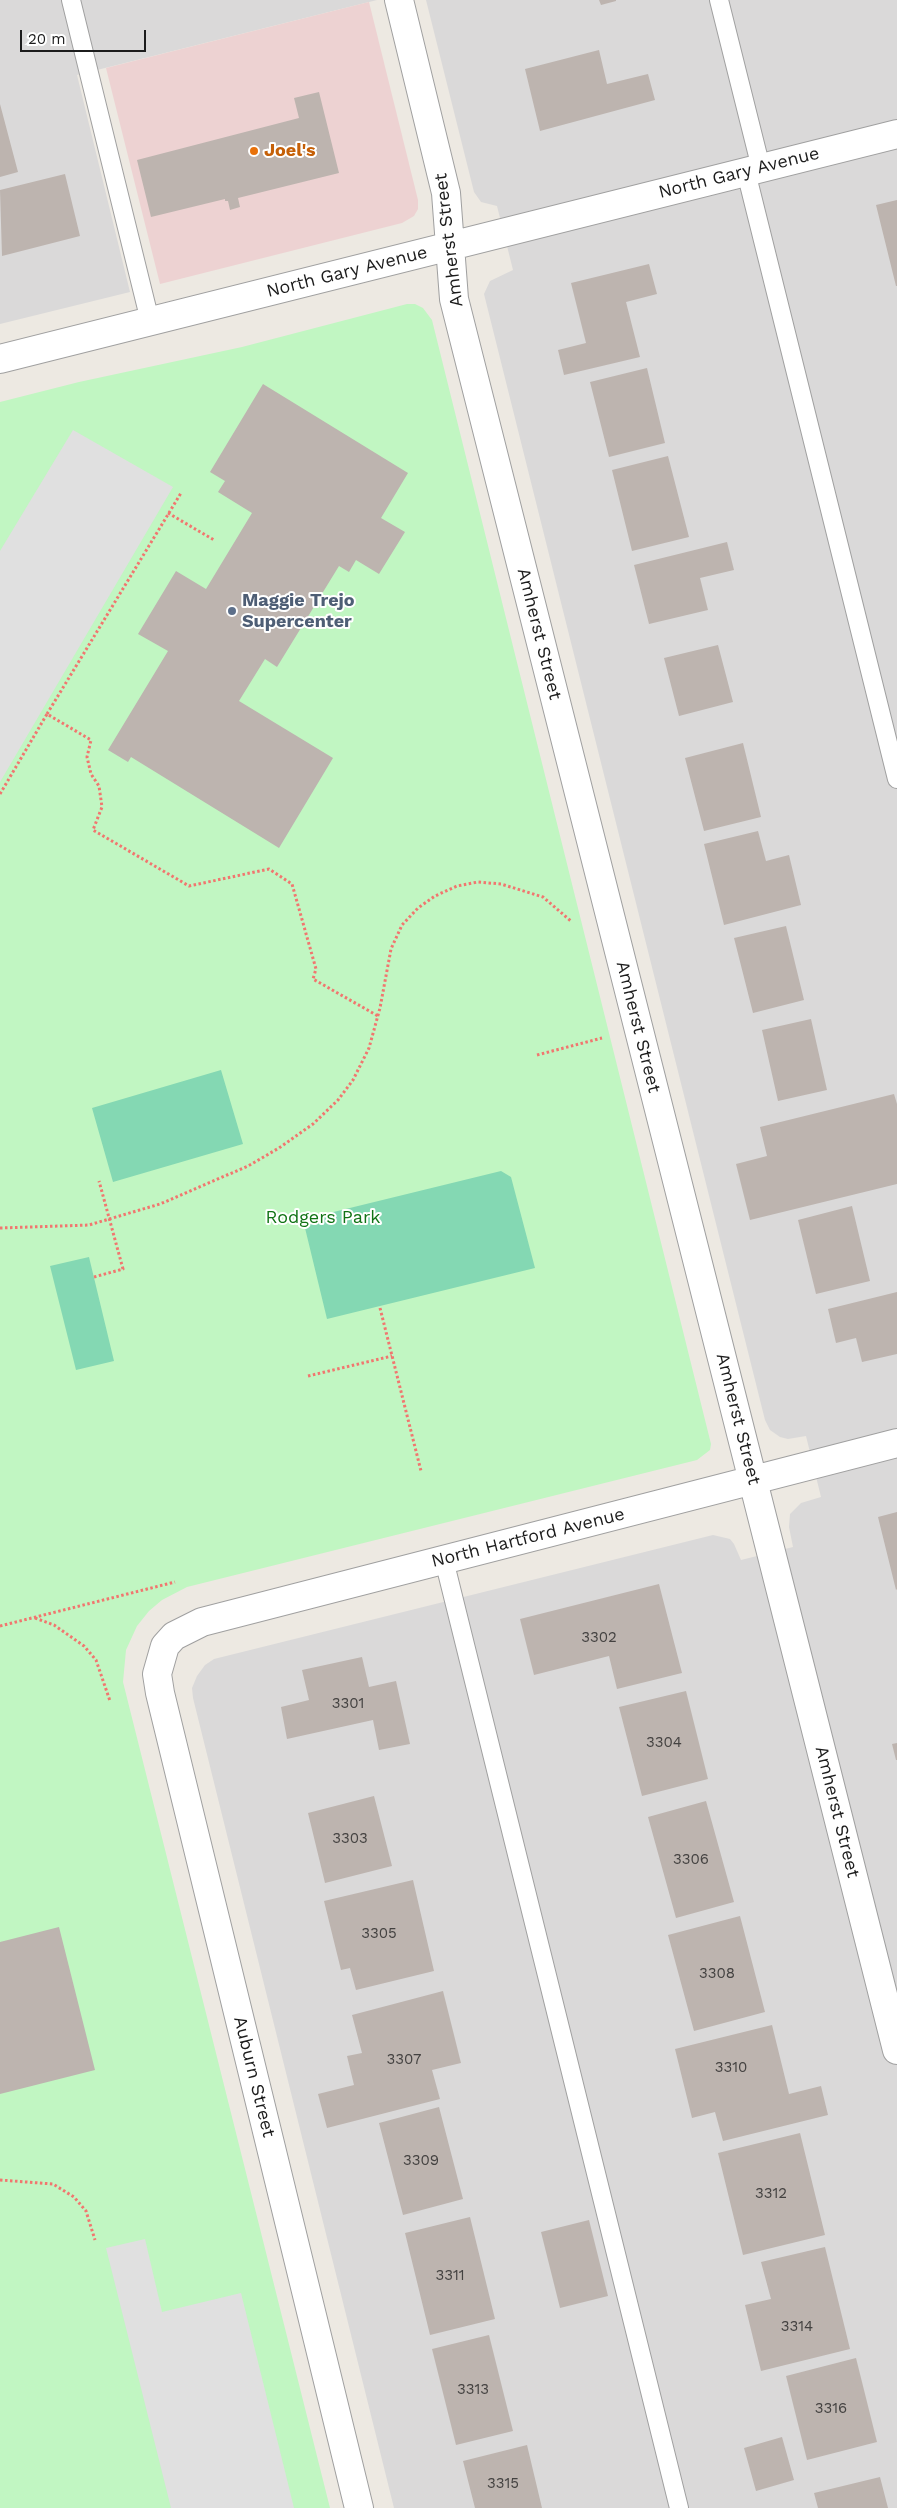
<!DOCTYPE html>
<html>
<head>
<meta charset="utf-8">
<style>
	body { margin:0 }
	#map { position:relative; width:897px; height:2508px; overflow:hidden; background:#ede9e2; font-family:"Work Sans",sans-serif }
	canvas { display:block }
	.scale { position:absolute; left:20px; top:30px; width:126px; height:22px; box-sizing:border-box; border:2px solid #1c1c1c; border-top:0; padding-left:6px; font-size:15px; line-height:18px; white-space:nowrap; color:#1c1c1c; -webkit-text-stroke:4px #fff; paint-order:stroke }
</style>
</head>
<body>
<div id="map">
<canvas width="897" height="2508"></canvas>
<div class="scale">20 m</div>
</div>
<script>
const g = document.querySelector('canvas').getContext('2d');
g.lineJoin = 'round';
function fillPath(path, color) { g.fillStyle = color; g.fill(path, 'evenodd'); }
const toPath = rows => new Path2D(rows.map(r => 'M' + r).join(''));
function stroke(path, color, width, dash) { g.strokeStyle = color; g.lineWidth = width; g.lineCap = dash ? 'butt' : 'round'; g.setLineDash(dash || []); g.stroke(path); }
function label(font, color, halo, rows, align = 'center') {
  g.font = font + ' "Work Sans",sans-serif'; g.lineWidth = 4; g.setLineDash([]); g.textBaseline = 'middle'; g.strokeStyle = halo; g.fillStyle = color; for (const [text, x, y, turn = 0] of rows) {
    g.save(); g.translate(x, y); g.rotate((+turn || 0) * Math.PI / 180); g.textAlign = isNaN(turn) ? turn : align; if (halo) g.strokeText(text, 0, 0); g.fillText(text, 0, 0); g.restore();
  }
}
fillPath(toPath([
	[0,0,377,0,77,75,130,292,0,324],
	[426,0,897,0,897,2508,394,2508,193,1698,192,1688,197,1676,205,1665,214,1659,713,1535,730,1539,734,1544,741,1560,793,1547,789,1527,790,1514,801,1503,821,1497,806,1436,788,1439,780,1437,770,1430,765,1420,484,294,490,281,513,270,497,206,481,202,474,192]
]), '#dad9d9');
fillPath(toPath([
	[369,2,418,200,418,209,414,216,402,223,160,284,106,68]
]), '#edd2d2');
fillPath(toPath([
	[407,304,415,304,423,308,432,320,711,1444,710,1450,697,1460,187,1587,162,1600,149,1611,137,1626,126,1650,123,1682,330,2508,0,2508,0,402,79,382,242,347]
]), '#c1f6c2');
fillPath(toPath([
	[221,1070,243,1144,113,1182,92,1108],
	[501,1171,511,1177,535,1268,327,1319,305,1228,313,1217],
	[89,1257,114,1361,76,1370,50,1266]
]), '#84d8b3');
fillPath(toPath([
	[73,430,173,487,0,782,0,551],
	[145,2239,162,2312,241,2293,294,2508,171,2508,106,2248]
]), '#e0e0e0');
fillPath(toPath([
	[599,0,616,0,616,1,601,5],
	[599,50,607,84,648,74,655,100,540,131,525,69],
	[319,92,339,173,238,198,240,207,230,210,228,201,225,201,225,199,151,217,137,160,299,118,294,98],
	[0,104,18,172,0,177],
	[65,174,80,236,2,256,0,190],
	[897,200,897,286,896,286,876,205],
	[649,264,657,294,626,302,640,357,564,375,558,350,586,343,571,283],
	[647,368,665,443,609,457,590,382],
	[263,384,408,473,381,518,405,532,379,574,356,560,349,572,339,566,277,667,265,659,239,701,333,758,279,848,131,757,128,762,108,750,168,651,138,634,176,571,206,589,252,513,218,492,225,481,210,472],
	[668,456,689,537,632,551,612,470],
	[727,542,734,570,700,578,708,610,649,624,634,565],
	[718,645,733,702,679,716,664,658],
	[743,743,761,817,704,831,685,758],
	[758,831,766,861,789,855,801,905,724,925,704,844],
	[786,926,804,1000,753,1013,734,938],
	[811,1019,827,1090,778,1101,762,1030],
	[894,1094,897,1104,897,1184,750,1220,736,1164,767,1156,760,1127],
	[852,1206,870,1281,816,1294,798,1220],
	[897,1292,897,1354,862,1362,856,1338,836,1343,828,1309],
	[897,1512,897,1589,896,1590,878,1517],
	[659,1584,682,1673,617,1689,609,1656,534,1675,520,1619],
	[362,1657,369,1687,396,1681,410,1744,379,1750,373,1720,287,1739,281,1707,309,1700,302,1670],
	[686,1691,708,1779,642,1796,619,1707],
	[897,1743,897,1760,896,1760,892,1744],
	[374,1796,392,1866,325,1883,308,1813],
	[706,1801,734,1902,676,1918,648,1817],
	[413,1880,434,1971,356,1990,350,1968,341,1970,324,1901],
	[740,1916,765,2012,694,2031,668,1935],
	[59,1927,95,2070,0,2094,0,1942],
	[443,1991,461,2063,432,2070,440,2099,327,2128,318,2094,354,2085,347,2056,362,2053,352,2015],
	[772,2025,789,2094,821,2086,828,2115,723,2141,715,2112,692,2118,675,2049],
	[439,2107,463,2199,403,2215,379,2123],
	[800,2133,825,2235,743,2255,718,2153],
	[470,2217,495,2319,430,2335,405,2233],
	[589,2220,608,2296,560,2308,541,2232],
	[825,2247,850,2349,761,2371,745,2305,771,2299,761,2262],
	[489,2335,513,2431,456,2445,432,2349],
	[856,2358,877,2442,807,2460,786,2376],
	[782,2437,794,2480,756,2491,744,2448],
	[527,2445,542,2508,475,2508,463,2461],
	[880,2477,888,2508,818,2508,814,2493]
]), '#bdb4af');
const lane = toPath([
	[71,0,150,321],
	[719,0,761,168],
	[746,172,897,779],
	[444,1560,679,2508]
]);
const street = toPath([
	[399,0,446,193,454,299,897,2050],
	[0,359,897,134],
	[359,2508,160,1693,157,1674,165,1646,174,1636,202,1622,897,1443]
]);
stroke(lane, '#a0a0a0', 20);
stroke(street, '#a0a0a0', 30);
stroke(toPath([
	[168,513,214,540],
	[47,714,181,493],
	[0,794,47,714,91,740,87,757,91,774,99,786,102,807,93,830,189,886,269,869,292,884,316,969,313,979,378,1016],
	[537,1055,602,1038],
	[0,1228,89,1225,160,1204,248,1166,279,1148,313,1124,338,1100,353,1080,369,1048,380,1008,391,949,402,925,418,908,435,896,457,886,478,882,501,884,543,897,572,922],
	[94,1277,123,1269,99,1181],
	[380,1308,421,1471],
	[308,1376,392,1356],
	[35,1618,54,1625,84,1646,96,1660,110,1701],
	[0,1626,175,1582],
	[0,2180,53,2184,74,2197,86,2211,95,2240]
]), '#f1766f', 3, [2.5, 2.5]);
stroke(lane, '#fff', 18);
stroke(street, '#fff', 28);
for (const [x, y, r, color] of [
	[254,151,5,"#e8710a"],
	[232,611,5,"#5c6f8a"]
]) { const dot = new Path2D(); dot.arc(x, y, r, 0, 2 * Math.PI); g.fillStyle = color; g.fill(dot); stroke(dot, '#fff', 2); }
label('15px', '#444241', null, [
	["3302",599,1638],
	["3301",348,1704],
	["3304",664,1743],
	["3303",350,1839],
	["3306",691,1860],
	["3305",379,1934],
	["3308",717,1974],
	["3307",404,2060],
	["3310",731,2068],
	["3309",421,2161],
	["3312",771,2194],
	["3311",450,2276],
	["3314",797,2327],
	["3313",473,2390],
	["3316",831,2409],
	["3315",503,2484]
]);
label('bold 18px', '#c56008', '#fff', [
	["Joel's",264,151]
], 'left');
label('18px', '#1c1c1c', '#fff', [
	["North Gary Avenue",739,173,-14],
	["Amherst Street",449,240,-97],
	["North Gary Avenue",347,272,-14],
	["Amherst Street",539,634,76],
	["Amherst Street",638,1027,76],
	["Amherst Street",738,1419,76],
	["North Hartford Avenue",528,1538,-14],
	["Amherst Street",837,1812,76],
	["Auburn Street",254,2077,76]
]);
label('bold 18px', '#4e5e75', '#fff', [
	["Maggie Trejo",242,601],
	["Supercenter",242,622]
], 'left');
label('18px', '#117315', '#fff', [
	["Rodgers Park",323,1218]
]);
</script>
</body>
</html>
